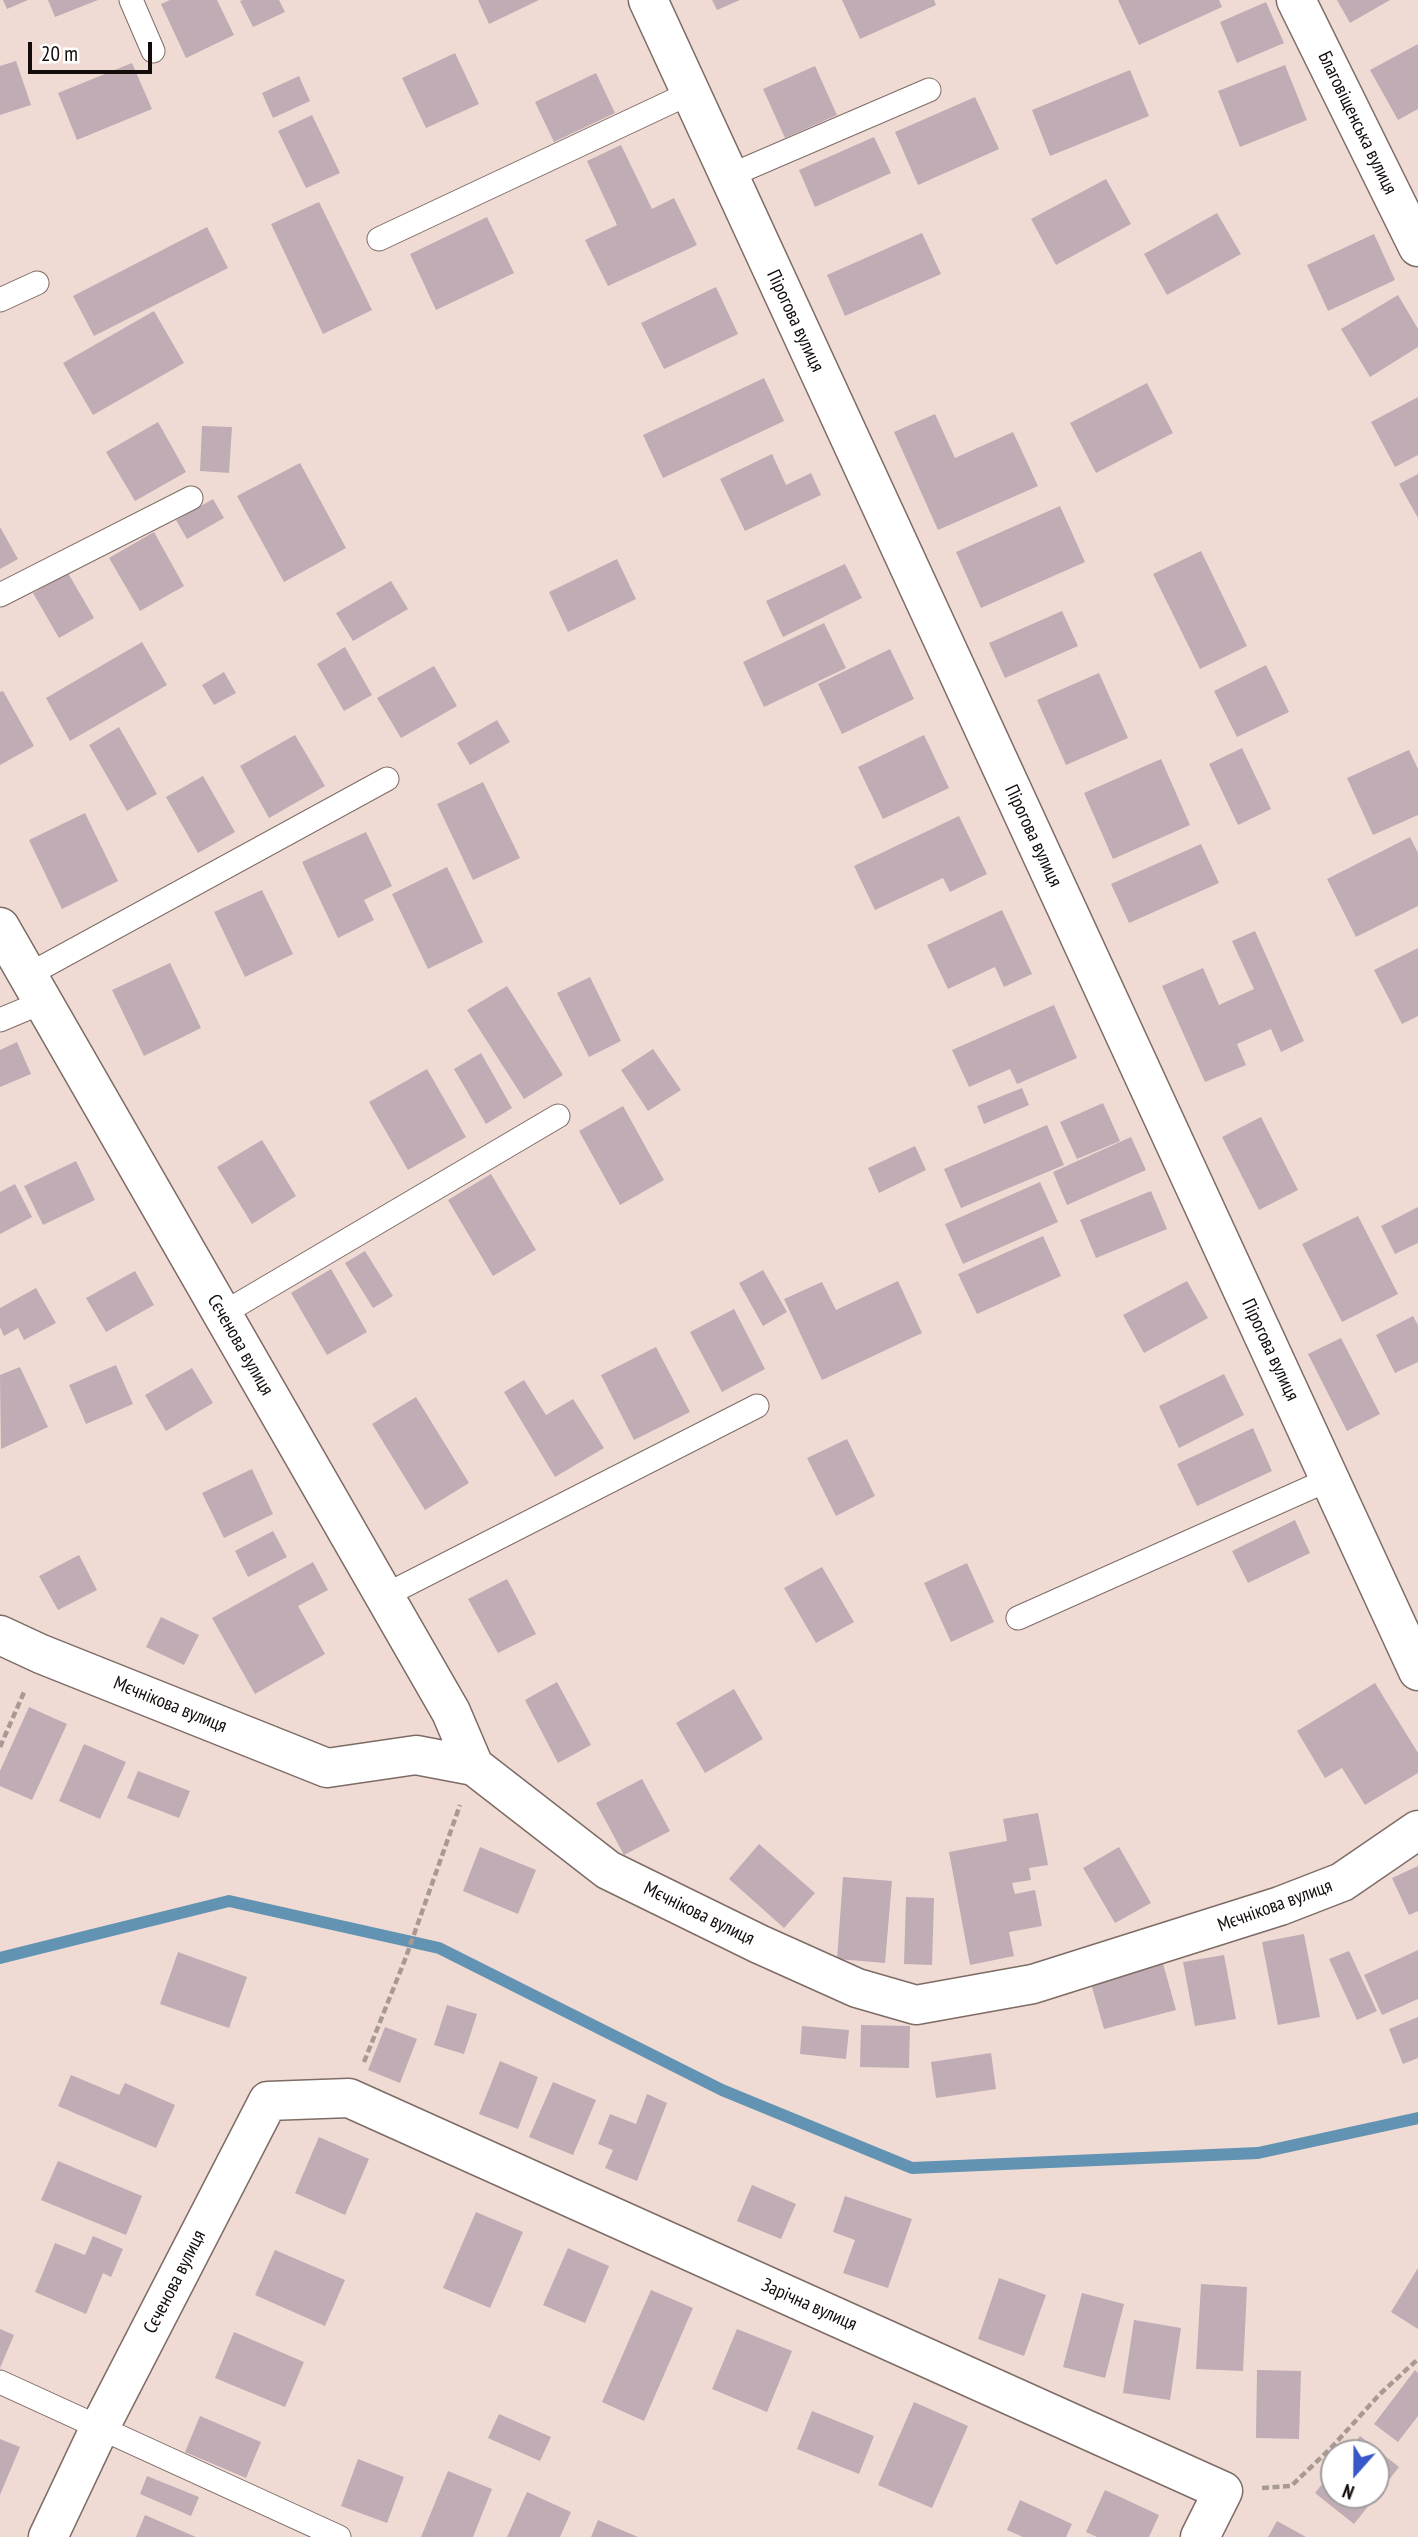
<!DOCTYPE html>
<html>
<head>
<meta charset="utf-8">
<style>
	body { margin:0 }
	#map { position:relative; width:1418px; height:2537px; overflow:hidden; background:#f0dbd4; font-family:"PT Sans Narrow",sans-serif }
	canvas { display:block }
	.north { position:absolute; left:1320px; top:2439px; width:70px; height:70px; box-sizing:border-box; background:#fff; border:2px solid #a19e9d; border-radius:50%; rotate:201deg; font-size:19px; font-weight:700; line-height:28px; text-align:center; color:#130c0a }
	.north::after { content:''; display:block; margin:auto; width:24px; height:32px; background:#3957c9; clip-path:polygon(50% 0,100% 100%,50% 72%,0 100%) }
	.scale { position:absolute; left:28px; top:42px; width:124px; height:32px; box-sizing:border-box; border:4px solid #130c0a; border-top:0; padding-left:9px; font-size:21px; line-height:24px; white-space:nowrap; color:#130c0a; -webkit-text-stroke:5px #fff; paint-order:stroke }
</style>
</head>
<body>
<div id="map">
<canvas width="1418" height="2537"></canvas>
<div class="north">N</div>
<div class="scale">20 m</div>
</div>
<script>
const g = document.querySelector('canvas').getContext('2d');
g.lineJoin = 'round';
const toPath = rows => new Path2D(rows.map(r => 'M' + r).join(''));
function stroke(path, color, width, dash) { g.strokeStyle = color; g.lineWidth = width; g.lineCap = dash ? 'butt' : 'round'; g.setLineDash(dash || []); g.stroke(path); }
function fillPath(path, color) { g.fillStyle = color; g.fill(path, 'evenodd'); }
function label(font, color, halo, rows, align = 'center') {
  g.font = font + ' "PT Sans Narrow",sans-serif'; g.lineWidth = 6; g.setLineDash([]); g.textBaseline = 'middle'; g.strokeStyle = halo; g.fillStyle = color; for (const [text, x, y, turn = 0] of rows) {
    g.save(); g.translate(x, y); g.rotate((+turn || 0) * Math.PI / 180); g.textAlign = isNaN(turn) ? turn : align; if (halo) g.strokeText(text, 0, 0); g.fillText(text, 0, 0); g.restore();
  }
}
stroke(toPath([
	[0,1958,229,1901,439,1948,722,2090,912,2168,1258,2153,1418,2118]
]), '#6293b2', 12);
fillPath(toPath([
	[3,0,28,0,7,9],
	[48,0,98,0,55,17],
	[170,0,217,0,234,35,186,58,161,4],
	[243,0,279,0,285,12,253,27,240,1],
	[478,0,539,0,489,24],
	[712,0,740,0,717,10],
	[842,0,934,0,936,5,860,39],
	[1118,0,1219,0,1222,7,1139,45],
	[1337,0,1390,0,1350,23],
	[1266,2,1284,43,1237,63,1220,22],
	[1418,44,1418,109,1398,120,1370,70],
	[455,53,479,104,426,128,402,78],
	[16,61,31,105,0,115,0,66],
	[132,63,152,109,77,140,58,93],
	[1285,65,1307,120,1240,147,1218,91],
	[815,66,837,115,785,138,763,89],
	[1130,70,1149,116,1050,156,1032,110],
	[596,73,615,113,554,142,535,102],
	[299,76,310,101,273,118,262,93],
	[975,97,999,149,918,185,895,132],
	[312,115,340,173,306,188,278,131],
	[874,137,891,173,815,207,799,170],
	[621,145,652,209,674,198,697,245,608,286,585,240,617,225,587,161],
	[1106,179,1131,224,1056,265,1031,219],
	[319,202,372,310,323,334,271,224],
	[1217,213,1241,254,1167,295,1144,254],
	[487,217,514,273,436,310,410,254],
	[207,227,228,268,94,336,73,296],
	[922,233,941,274,845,316,827,275],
	[1374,234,1395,280,1328,311,1307,265],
	[716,287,738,334,664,369,641,323],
	[1398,295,1418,329,1418,347,1370,377,1341,329],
	[154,311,184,363,93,415,63,363],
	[764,378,784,421,663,478,643,435],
	[1147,383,1173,433,1096,473,1070,423],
	[1418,397,1418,455,1395,467,1371,422],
	[935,414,955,458,1013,432,1038,486,938,530,894,432],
	[158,422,186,472,135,501,106,452],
	[202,426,232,427,229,473,200,471],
	[772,454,786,485,811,473,821,495,745,531,720,479],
	[300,463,346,548,284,582,237,496],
	[1418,474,1418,518,1399,484],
	[213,499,224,518,187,539,176,520],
	[1060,506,1085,562,981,608,956,552],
	[0,527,18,559,0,569],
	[154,532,184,586,140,611,109,558],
	[1201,551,1247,646,1200,669,1153,574],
	[617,559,636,599,568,632,549,592],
	[845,564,862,598,783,637,766,601],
	[68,573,94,618,59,638,33,593],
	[391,581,408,609,353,641,336,613],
	[1062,611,1078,646,1005,678,989,643],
	[824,623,846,668,764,707,743,662],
	[142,642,167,685,70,741,46,698],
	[345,647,372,695,344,711,317,664],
	[890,649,914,699,842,734,818,684],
	[1266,665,1289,712,1237,737,1214,691],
	[434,666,457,706,401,738,377,698],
	[224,672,236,693,214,705,202,685],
	[1099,673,1128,738,1066,765,1037,700],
	[3,691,34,746,0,765,0,692],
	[497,720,510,742,470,765,457,743],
	[119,727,157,794,127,811,89,745],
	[295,735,325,786,269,818,240,766],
	[924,735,949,788,883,819,858,767],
	[1242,748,1271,809,1238,825,1209,764],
	[1409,750,1418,769,1418,815,1373,835,1347,778],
	[1161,759,1190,825,1113,859,1084,793],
	[203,776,235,832,198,853,166,797],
	[483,782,520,858,473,880,437,804],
	[85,813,118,881,62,909,29,840],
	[959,816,987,874,950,892,943,878,875,910,854,866],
	[366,832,392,886,364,900,374,920,338,938,302,862],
	[1410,837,1418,853,1418,906,1356,937,1327,879],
	[1201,844,1219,883,1129,923,1111,884],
	[447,867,483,942,428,969,392,894],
	[262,890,293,954,245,977,214,912],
	[1002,910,1032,974,1004,987,995,967,948,989,927,945],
	[1255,931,1304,1041,1281,1052,1271,1029,1237,1044,1246,1065,1205,1082,1162,986,1203,968,1219,1005,1254,989,1232,941],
	[1418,948,1418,1016,1402,1024,1374,970],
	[170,963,201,1028,144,1056,112,990],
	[590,977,621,1041,589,1057,557,993],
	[507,986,563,1075,524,1099,467,1010],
	[1054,1005,1077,1058,1017,1084,1010,1069,969,1087,952,1050],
	[17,1042,31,1074,0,1087,0,1050],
	[653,1049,681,1090,648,1111,621,1070],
	[481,1053,512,1108,486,1124,454,1069],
	[427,1069,466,1137,408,1170,369,1102],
	[1022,1088,1029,1105,984,1124,977,1106],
	[1103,1103,1120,1141,1077,1159,1060,1122],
	[623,1106,664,1180,620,1205,579,1131],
	[1261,1117,1298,1190,1259,1210,1222,1137],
	[1047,1125,1064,1165,961,1208,944,1169],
	[1131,1137,1146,1170,1067,1205,1053,1172],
	[262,1140,296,1196,252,1224,217,1167],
	[915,1146,926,1170,879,1193,868,1168],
	[76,1161,95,1200,43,1225,24,1186],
	[491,1174,536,1250,493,1276,448,1200],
	[1040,1182,1058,1222,963,1264,945,1224],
	[15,1184,32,1217,0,1234,0,1192],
	[1151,1191,1167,1229,1096,1258,1080,1220],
	[1418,1207,1418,1243,1395,1254,1381,1226],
	[1358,1216,1398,1294,1342,1322,1302,1244],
	[1043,1236,1061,1276,977,1314,958,1274],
	[365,1251,393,1296,373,1308,345,1263],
	[331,1269,367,1332,327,1355,291,1293],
	[763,1270,787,1312,763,1326,739,1283],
	[135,1271,154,1305,106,1332,86,1298],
	[898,1281,922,1333,822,1380,784,1299,822,1282,836,1310],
	[1187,1281,1208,1318,1144,1353,1123,1315],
	[36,1288,56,1323,24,1340,18,1328,4,1336,0,1327,0,1308],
	[734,1309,765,1369,722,1392,690,1332],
	[1413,1316,1418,1325,1418,1362,1395,1373,1376,1335],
	[1341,1338,1380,1414,1347,1431,1308,1354],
	[656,1347,690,1412,634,1440,601,1375],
	[116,1365,133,1404,86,1424,69,1385],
	[20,1367,48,1427,1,1449,0,1375],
	[192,1368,213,1403,166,1431,145,1395],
	[1224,1374,1244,1415,1179,1448,1159,1406],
	[524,1380,546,1415,573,1399,604,1448,555,1477,504,1392],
	[416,1397,469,1483,425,1510,372,1424],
	[1253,1428,1272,1471,1197,1506,1177,1464],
	[847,1439,875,1496,836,1516,807,1458],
	[252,1469,273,1514,224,1538,202,1493],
	[1295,1520,1310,1553,1248,1583,1232,1551],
	[273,1531,287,1557,248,1577,235,1551],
	[79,1555,97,1590,58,1610,39,1576],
	[313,1562,328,1590,298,1606,325,1654,255,1694,212,1618],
	[967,1563,994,1622,951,1642,924,1583],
	[822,1567,854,1622,816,1643,784,1588],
	[507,1579,536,1634,498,1653,468,1599],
	[161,1617,199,1635,184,1665,146,1647],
	[557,1682,591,1745,558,1763,525,1700],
	[1375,1683,1418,1753,1418,1773,1365,1805,1342,1768,1325,1778,1297,1731],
	[734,1689,763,1739,705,1773,676,1723],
	[29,1707,67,1724,32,1800,0,1786,0,1771],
	[84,1744,126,1762,100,1819,59,1801],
	[138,1771,190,1791,179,1818,127,1798],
	[642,1779,670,1831,624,1855,596,1803],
	[1038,1813,1048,1865,1029,1868,1031,1880,1012,1883,1015,1894,1035,1890,1042,1926,1009,1932,1014,1956,970,1965,949,1852,1007,1841,1003,1819],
	[759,1844,815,1893,784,1928,729,1879],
	[480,1847,536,1870,518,1914,463,1891],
	[1119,1847,1151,1903,1115,1923,1083,1868],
	[1418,1866,1418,1911,1409,1915,1392,1878],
	[843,1877,892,1881,885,1963,837,1959],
	[906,1897,934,1898,932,1965,904,1964],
	[1304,1934,1320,2017,1278,2025,1262,1942],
	[1418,1950,1418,1999,1382,2015,1364,1975],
	[1349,1951,1377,2011,1357,2020,1329,1959],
	[178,1952,247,1977,229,2028,160,2004],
	[1224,1955,1236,2019,1195,2026,1183,1962],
	[1162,1960,1176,2010,1104,2029,1090,1980],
	[447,2005,477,2014,464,2054,434,2045],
	[1418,2017,1418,2058,1403,2064,1389,2029],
	[861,2025,910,2026,909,2068,860,2067],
	[802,2026,849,2030,846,2059,800,2054],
	[385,2027,417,2039,400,2083,368,2070],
	[991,2053,996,2089,936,2098,931,2062],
	[500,2061,538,2077,518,2129,479,2114],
	[71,2075,119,2095,125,2083,175,2105,156,2148,58,2106],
	[553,2082,596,2100,573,2155,529,2137],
	[647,2094,667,2103,637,2181,605,2168,613,2150,598,2144,610,2114,636,2124],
	[319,2137,369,2159,345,2215,295,2193],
	[58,2161,142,2196,126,2235,41,2200],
	[752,2185,796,2204,781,2239,737,2221],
	[845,2196,912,2219,888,2288,843,2273,855,2240,833,2232],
	[476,2212,523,2232,490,2308,443,2288],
	[93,2236,123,2249,111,2277,103,2273,86,2314,35,2292,55,2243,85,2255],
	[568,2248,609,2266,585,2323,543,2305],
	[275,2250,345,2280,325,2326,255,2295],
	[1418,2268,1418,2329,1391,2312],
	[999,2278,1046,2295,1024,2356,978,2339],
	[1201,2284,1247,2287,1243,2371,1196,2369],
	[651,2290,693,2308,644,2421,602,2402],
	[1082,2293,1124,2304,1105,2378,1063,2367],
	[1134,2320,1181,2328,1170,2400,1123,2393],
	[0,2329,14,2335,0,2368],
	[737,2329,792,2351,767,2412,712,2389],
	[234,2332,304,2362,285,2407,215,2378],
	[1257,2370,1301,2371,1299,2439,1256,2438],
	[1415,2370,1418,2373,1418,2416,1398,2442,1374,2424],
	[914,2402,968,2426,932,2508,878,2485],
	[812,2411,874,2436,859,2474,797,2449],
	[499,2414,551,2437,540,2461,488,2438],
	[200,2416,261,2442,246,2478,185,2452],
	[1360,2436,1399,2467,1354,2524,1315,2493,1334,2469,1334,2495,1376,2495,1376,2453,1347,2453],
	[0,2439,20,2447,0,2495],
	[358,2459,404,2477,387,2523,341,2506],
	[448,2471,492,2489,473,2537,421,2537],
	[147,2476,199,2497,191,2516,140,2494],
	[1105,2490,1159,2515,1149,2537,1097,2537,1086,2532],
	[527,2492,571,2512,560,2537,507,2537],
	[1020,2500,1072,2524,1066,2537,1023,2537,1007,2530],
	[145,2515,196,2537,136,2537],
	[598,2520,638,2537,591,2537],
	[1277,2521,1306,2537,1268,2537]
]), '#bfacb4');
const lane = toPath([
	[131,0,153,51],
	[729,176,929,90],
	[379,239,690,93],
	[0,300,37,283],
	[0,595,191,498],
	[28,975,387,779],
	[0,1020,43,1002],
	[222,1314,558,1116],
	[384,1596,757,1406],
	[1018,1618,1330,1479],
	[0,2382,339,2537]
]);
const street = toPath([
	[648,0,1418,1671],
	[1296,0,1418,247],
	[0,927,451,1712,474,1766],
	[0,1635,41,1654,327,1768,416,1755,474,1766,608,1870,759,1944,857,1988,916,2005,1033,1984,1280,1906,1342,1882,1418,1830],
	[48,2537,100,2427,268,2101,349,2098,1223,2491,1200,2537]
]);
stroke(lane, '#7d6b65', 25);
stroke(street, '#7d6b65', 41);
stroke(toPath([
	[0,1747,25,1690],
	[364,2062,406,1957,460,1805],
	[1262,2488,1291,2486,1330,2449,1380,2394,1418,2359]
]), '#a99993', 4.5, [7, 3.5]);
stroke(lane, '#fff', 23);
stroke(street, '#fff', 38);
label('19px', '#130c0a', '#fff', [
	["Благовіщенська вулиця",1357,123,64],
	["Пірогова вулиця",795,321,65],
	["Пірогова вулиця",1033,836,65],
	["Сєченова вулиця",240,1345,60],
	["Пірогова вулиця",1270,1350,65],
	["Мєчнікова вулиця",170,1705,22],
	["Мєчнікова вулиця",1275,1906,-20],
	["Мєчнікова вулиця",699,1914,26],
	["Сєченова вулиця",175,2282,-63],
	["Зарічна вулиця",809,2305,24]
]);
</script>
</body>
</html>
